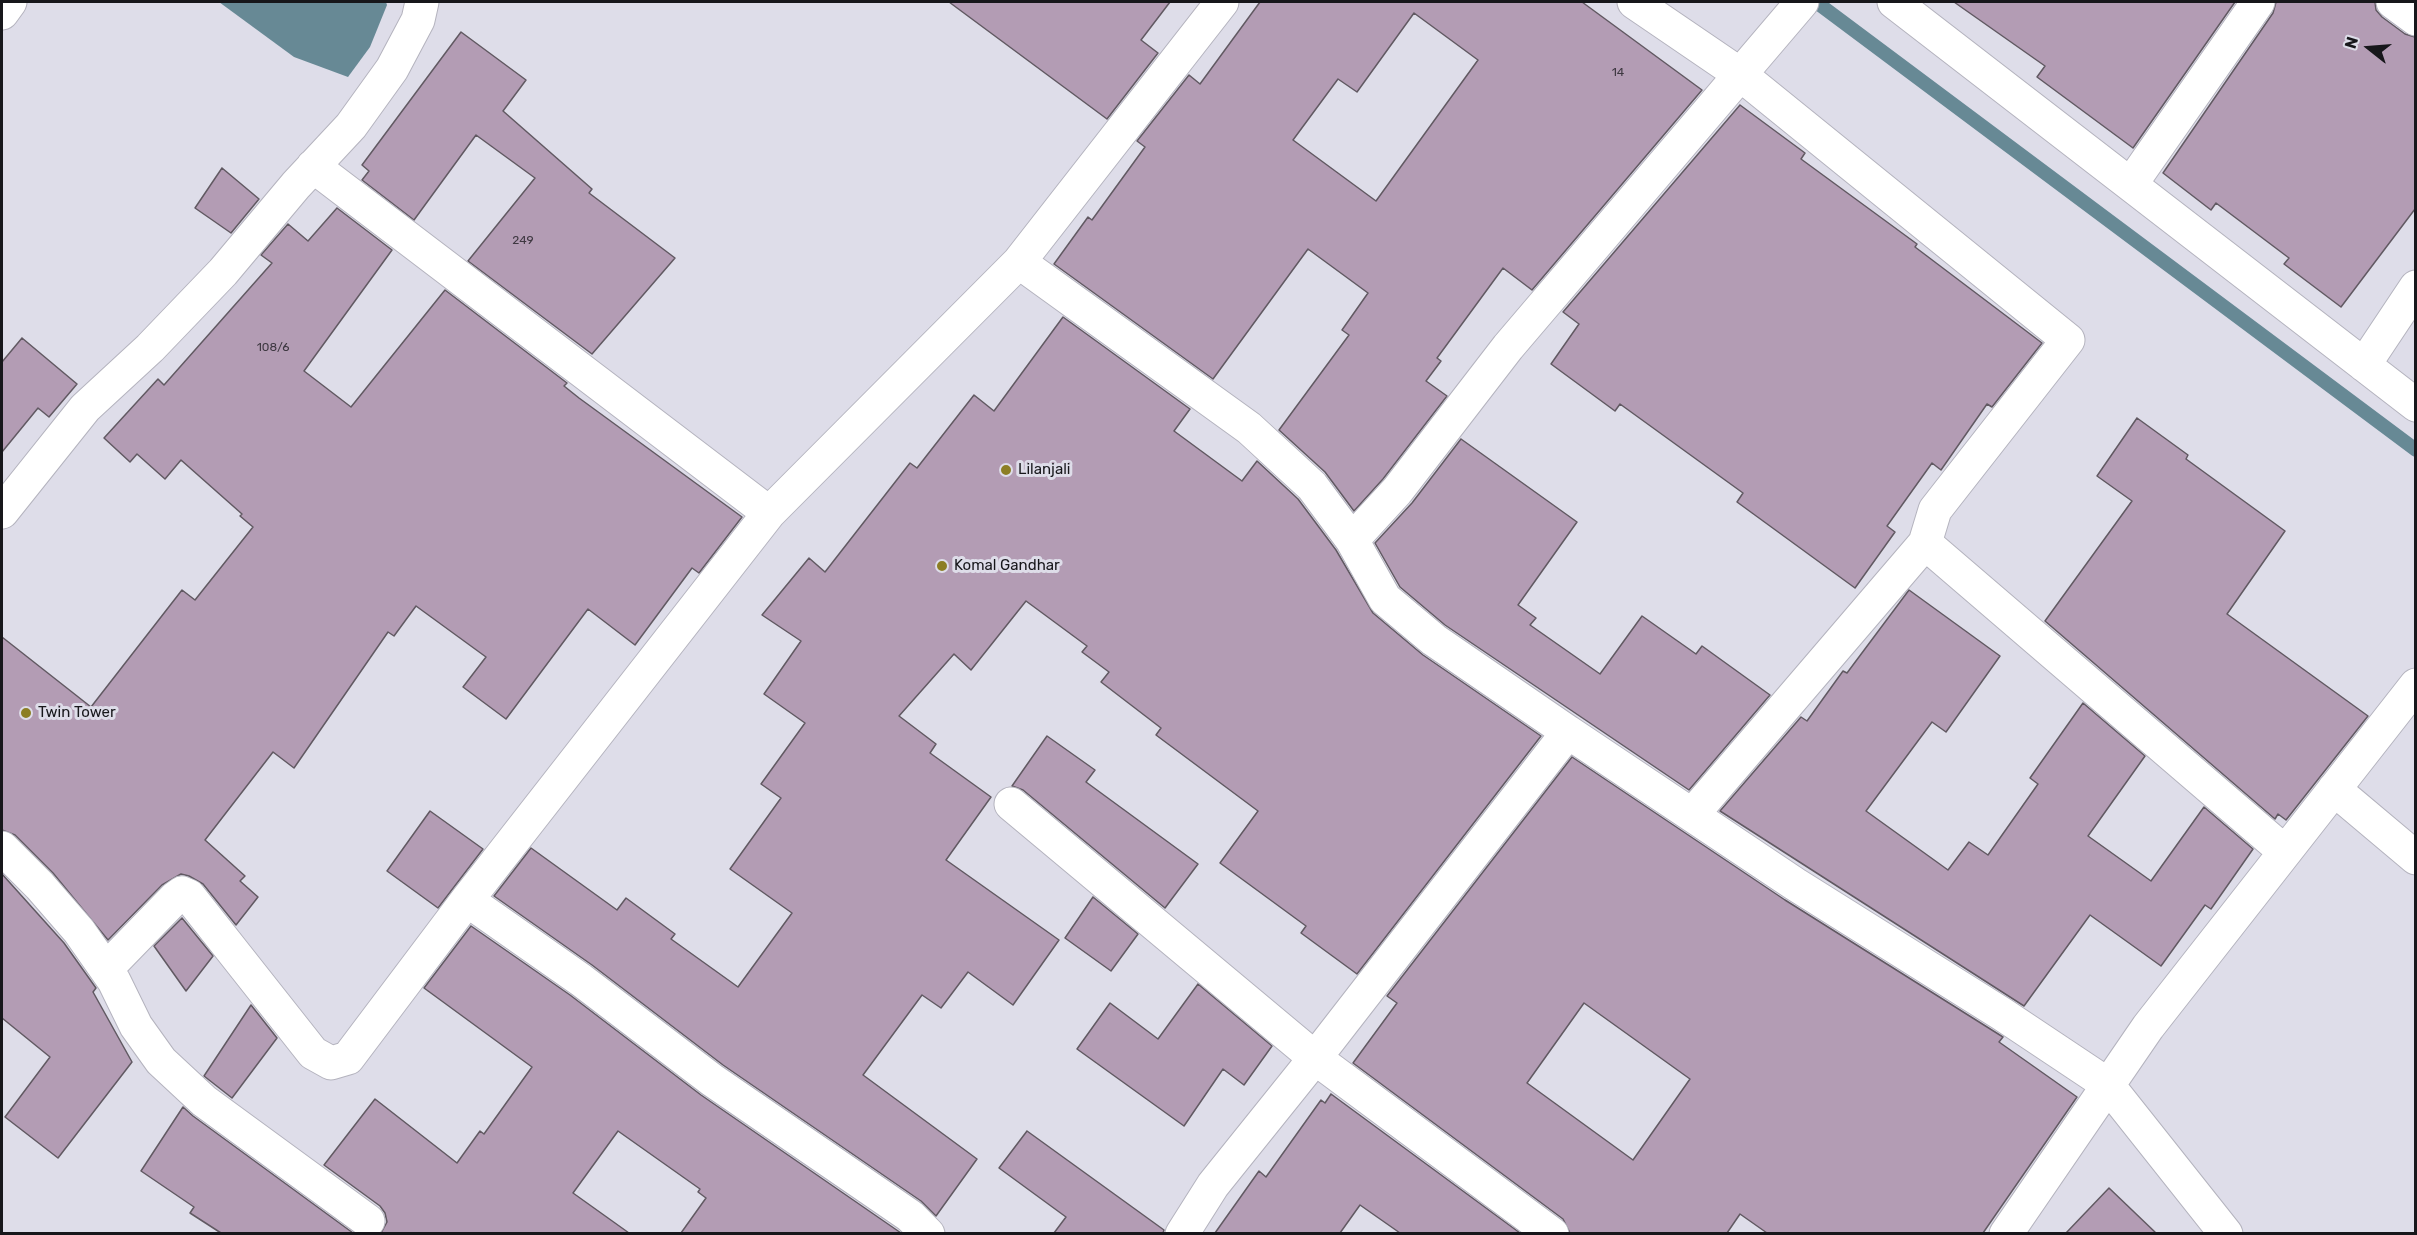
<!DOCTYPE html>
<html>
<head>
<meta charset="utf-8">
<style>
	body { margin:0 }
	#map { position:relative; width:2417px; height:1235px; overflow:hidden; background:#dedde9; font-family:Rubik,sans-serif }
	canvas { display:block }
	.frame { position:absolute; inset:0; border:3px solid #17171b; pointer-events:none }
	.north { position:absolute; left:2339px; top:18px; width:60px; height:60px; -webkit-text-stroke:4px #dedde9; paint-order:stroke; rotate:287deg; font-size:16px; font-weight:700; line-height:24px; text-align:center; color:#17171b }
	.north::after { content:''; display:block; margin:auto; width:21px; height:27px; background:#17171b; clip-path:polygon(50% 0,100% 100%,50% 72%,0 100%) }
</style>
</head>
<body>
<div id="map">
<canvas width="2417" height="1235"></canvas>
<div class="frame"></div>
<div class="north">N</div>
</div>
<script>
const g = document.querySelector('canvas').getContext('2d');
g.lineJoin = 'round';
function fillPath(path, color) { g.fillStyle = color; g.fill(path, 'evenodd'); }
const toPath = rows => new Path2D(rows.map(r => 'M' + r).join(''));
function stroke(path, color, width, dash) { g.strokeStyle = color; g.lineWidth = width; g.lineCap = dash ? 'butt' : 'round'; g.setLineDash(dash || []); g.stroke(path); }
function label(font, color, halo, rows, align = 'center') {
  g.font = font + ' Rubik,sans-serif'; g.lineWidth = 6; g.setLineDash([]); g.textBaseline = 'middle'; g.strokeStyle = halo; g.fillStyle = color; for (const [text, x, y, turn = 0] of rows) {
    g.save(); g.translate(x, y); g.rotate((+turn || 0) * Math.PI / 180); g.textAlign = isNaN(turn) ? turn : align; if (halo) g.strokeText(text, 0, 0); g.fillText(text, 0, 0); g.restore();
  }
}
fillPath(toPath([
	[219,2,386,2,387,5,370,47,348,77,294,57]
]), '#678995');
stroke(toPath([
	[1816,2,2416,450]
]), '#678995', 14);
const building = toPath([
	[949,2,1170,2,1141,40,1158,53,1107,119,949,2],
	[1260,2,1582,2,1702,90,1532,290,1503,268,1437,358,1441,361,1426,381,1447,396,1383,479,1354,511,1325,472,1279,430,1349,335,1342,330,1368,293,1308,249,1213,379,1054,264,1088,217,1092,220,1145,147,1137,141,1189,75,1200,84,1260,2],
	[1414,13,1478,60,1376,201,1293,140,1338,79,1357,92,1414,13],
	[1954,2,2235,2,2133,148,2037,77,2045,66,1954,2],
	[2276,2,2375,2,2376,10,2382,17,2405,34,2415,37,2415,209,2341,307,2284,264,2289,258,2216,203,2211,210,2163,173,2273,13,2276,2],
	[461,32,526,80,503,111,592,189,589,193,675,258,592,354,468,261,535,178,476,135,414,220,362,180,369,171,362,165,461,32],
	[1740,105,1805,153,1801,159,1917,244,1915,247,2042,343,1992,407,1987,404,1941,470,1932,463,1887,526,1895,532,1855,588,1737,502,1743,493,1620,404,1615,411,1551,364,1579,324,1563,312,1740,105],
	[222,168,259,199,231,233,195,208,222,168],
	[337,208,392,250,304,371,351,407,445,290,567,383,564,386,579,398,742,517,699,573,692,568,635,645,588,609,506,719,463,687,486,657,416,606,394,636,388,632,294,768,273,752,205,840,245,876,240,881,258,897,236,925,203,884,189,876,181,874,162,885,108,940,53,873,15,835,2,830,2,637,91,707,182,590,195,600,253,527,240,516,242,514,181,460,165,479,137,454,130,462,104,438,158,379,164,385,272,263,261,255,288,224,308,241,337,208],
	[1063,317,1190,409,1174,431,1242,481,1257,461,1298,499,1336,550,1373,613,1423,655,1541,736,1357,974,1301,933,1306,926,1220,863,1258,811,1156,735,1161,728,1101,682,1109,672,1082,652,1087,646,1026,601,971,670,954,654,899,716,936,744,930,753,991,797,946,860,1059,940,1013,1005,968,972,941,1008,922,995,863,1075,977,1159,936,1216,921,1201,723,1065,592,965,494,896,531,848,617,910,626,898,675,934,671,939,738,987,792,913,730,869,781,798,761,784,805,723,764,694,801,641,762,615,809,558,825,572,910,463,917,468,974,395,994,411,1063,317],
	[22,338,77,384,49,417,38,408,2,452,2,362,22,338],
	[2137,418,2188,455,2186,459,2285,531,2227,614,2368,716,2286,820,2278,814,2275,819,2045,621,2132,501,2097,476,2137,418],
	[1461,439,1577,522,1518,605,1536,618,1530,625,1600,674,1642,616,1696,654,1702,646,1770,695,1689,790,1445,625,1400,587,1375,543,1412,503,1461,439],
	[1909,590,2000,656,1946,732,1932,722,1866,811,1948,870,1969,842,1988,855,2038,784,2030,778,2083,703,2145,756,2088,836,2151,881,2204,807,2253,849,2211,909,2205,905,2161,966,2090,915,2024,1006,1720,811,1801,717,1807,721,1843,671,1847,673,1909,590],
	[1047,736,1095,770,1086,782,1198,864,1165,908,1023,790,1012,786,1047,736],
	[1572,757,1785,900,2003,1037,1999,1042,2077,1097,1983,1233,1767,1233,1740,1214,1727,1233,1570,1233,1563,1219,1353,1063,1397,1003,1387,996,1572,757],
	[1584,1003,1690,1079,1633,1160,1527,1083,1584,1003],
	[430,811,483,849,438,908,387,871,430,811],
	[2,874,64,943,96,988,93,992,132,1062,58,1158,5,1117,50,1057,2,1018,2,874],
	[1093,897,1138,934,1111,971,1065,938,1093,897],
	[182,918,213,956,186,991,154,946,182,918],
	[471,926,570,995,701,1095,901,1233,681,1233,706,1198,698,1192,700,1189,618,1131,573,1193,629,1233,381,1233,387,1222,385,1213,380,1206,324,1165,375,1099,457,1163,480,1131,484,1134,532,1067,424,988,471,926],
	[1198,984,1272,1046,1244,1085,1223,1069,1184,1126,1077,1049,1110,1003,1158,1039,1198,984],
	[251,1005,277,1038,232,1098,204,1076,251,1005],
	[1331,1094,1520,1233,1400,1233,1360,1205,1340,1233,1215,1233,1259,1171,1266,1177,1321,1100,1325,1103,1331,1094],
	[183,1107,193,1116,353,1233,221,1233,190,1213,194,1207,141,1171,183,1107],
	[1027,1131,1164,1230,1163,1233,1054,1233,1066,1217,999,1168,1027,1131],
	[2109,1188,2156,1233,2066,1233,2109,1188]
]);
fillPath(building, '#b39cb4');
stroke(building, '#615962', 1.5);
const street = toPath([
	[1634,2,1741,75,2068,340,1935,510,1925,543,1692,815],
	[1894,2,2416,405],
	[2393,2,2416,19],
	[2,13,10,2],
	[313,166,769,513,1019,262,1222,2],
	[2131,184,2258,2],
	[1019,262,1249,428,1312,486,1352,540,1397,491,1508,347,1802,2],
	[2364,365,2416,287],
	[2,512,85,408,150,348,223,272,296,185,351,126,392,69,418,20,422,2],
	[1352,540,1385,599,1434,640,1568,732],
	[1925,543,2285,852],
	[2334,789,2416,858],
	[1011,804,1315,1058,1213,1185,1182,1234],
	[2,848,40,886,79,931,114,981,136,1026,161,1061,204,1101,368,1221],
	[467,900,769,513],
	[106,969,175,898,182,893,189,896,313,1053,331,1063,348,1058,467,900,581,980,712,1080,910,1216,928,1234],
	[1552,1234,1315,1058,1568,732,1795,884,2002,1014,2107,1084,2226,1234],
	[2006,1234,2148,1027,2416,685]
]);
stroke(street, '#b4b3be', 35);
stroke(street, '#fff', 33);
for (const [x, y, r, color] of [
	[1006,470,6,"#8c7e24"],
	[942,566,6,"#8c7e24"],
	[26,713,6,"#8c7e24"]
]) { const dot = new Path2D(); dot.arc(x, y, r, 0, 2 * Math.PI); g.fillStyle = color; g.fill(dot); stroke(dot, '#dedde9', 2); }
label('12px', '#3e3841', null, [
	["14",1618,73],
	["249",523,241],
	["108/6",273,348]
]);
label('15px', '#17171b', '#dedde9', [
	["Lilanjali",1018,470],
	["Komal Gandhar",954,566],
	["Twin Tower",38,713]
], 'left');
</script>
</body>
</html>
